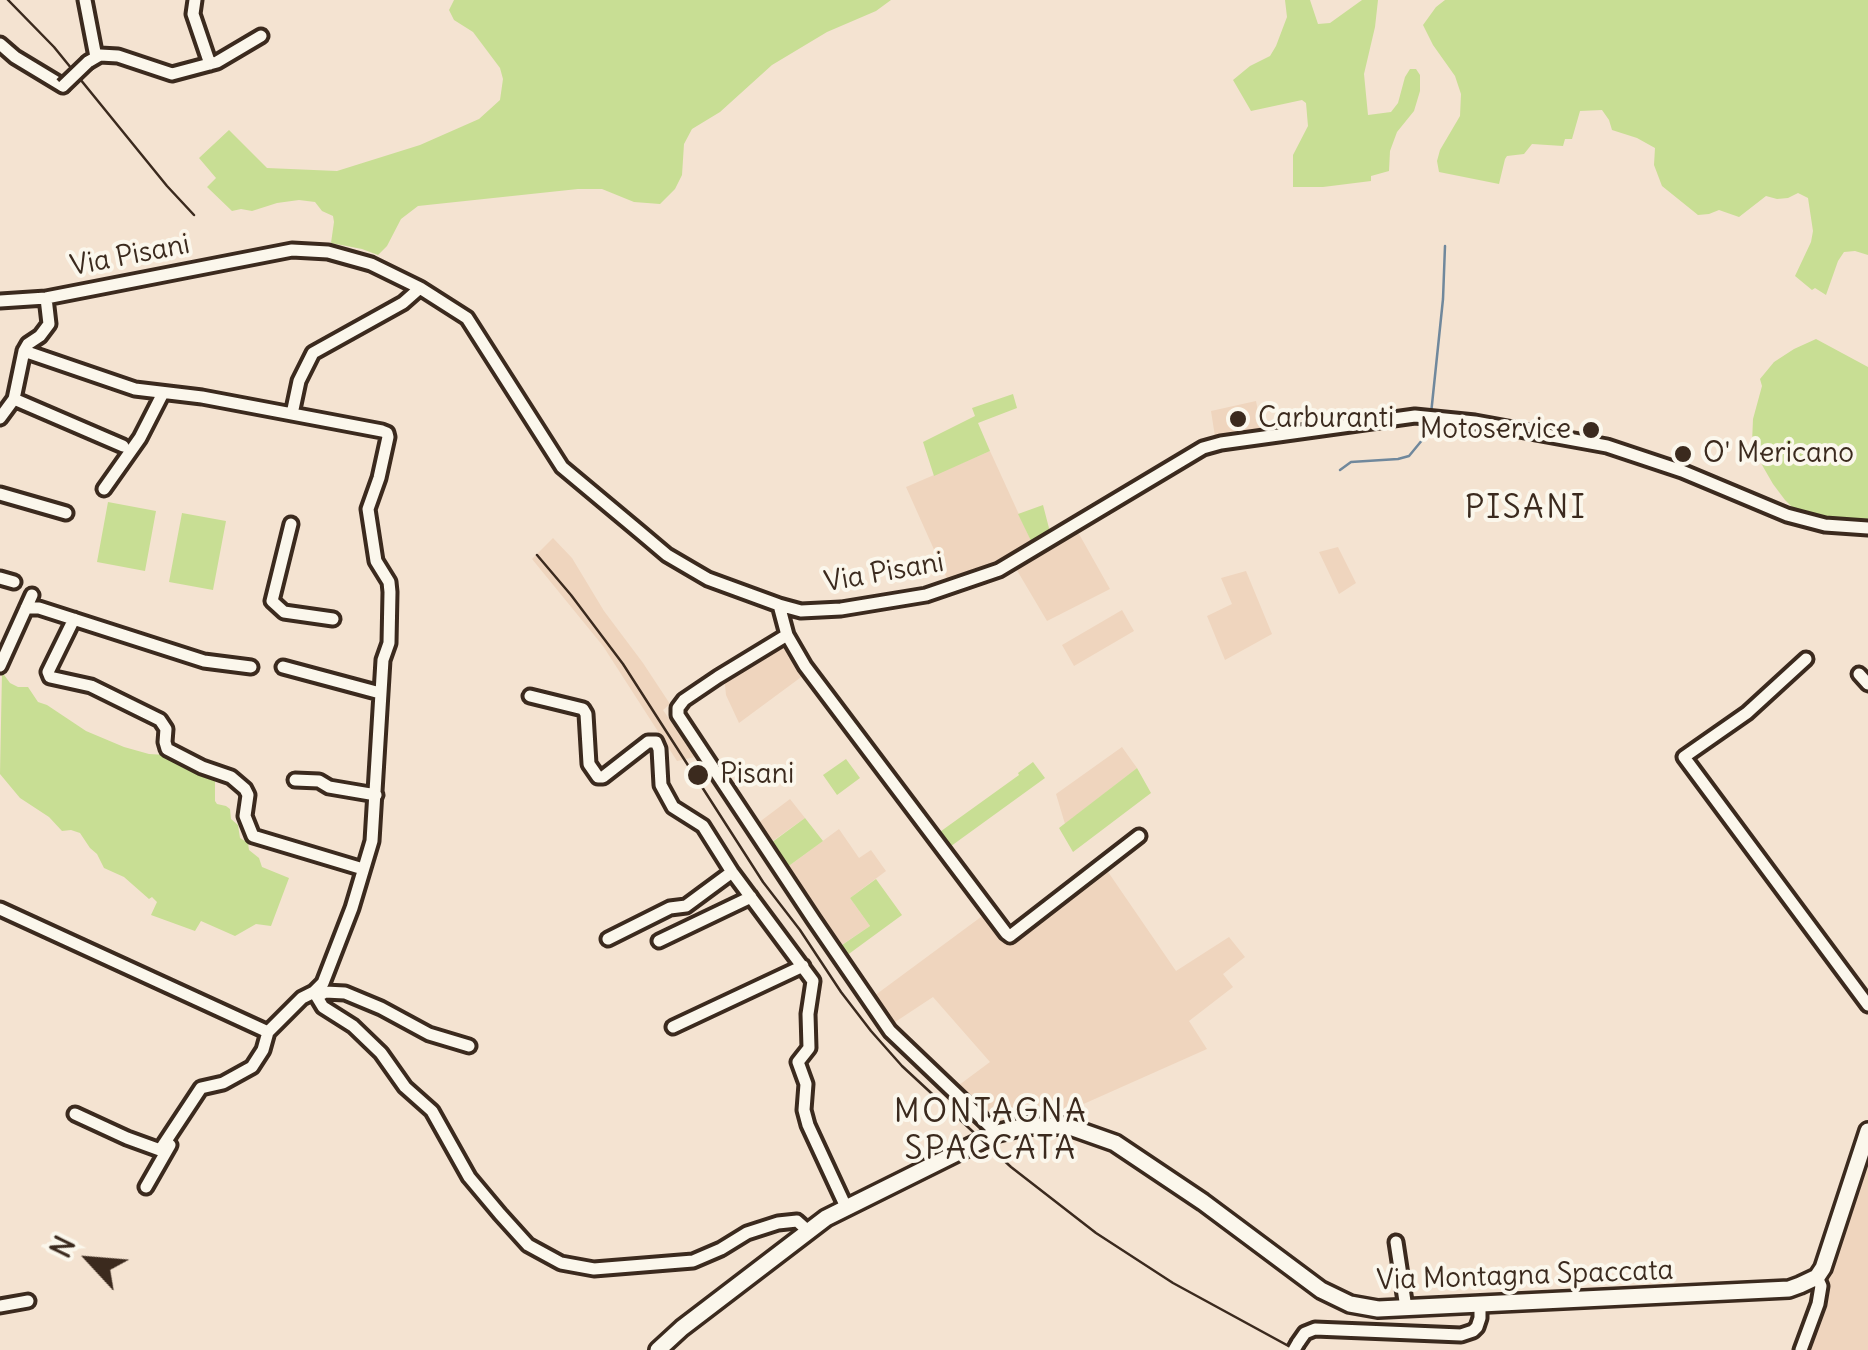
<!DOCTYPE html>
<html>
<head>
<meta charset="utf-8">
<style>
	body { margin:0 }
	#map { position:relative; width:1868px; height:1350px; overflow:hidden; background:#f4e3d1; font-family:Delius,sans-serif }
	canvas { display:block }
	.north { position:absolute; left:40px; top:1210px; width:100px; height:100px; -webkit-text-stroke:8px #fbf7ec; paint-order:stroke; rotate:296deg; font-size:28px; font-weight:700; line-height:40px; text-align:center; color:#3b2a1e }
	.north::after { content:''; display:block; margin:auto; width:35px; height:45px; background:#3b2a1e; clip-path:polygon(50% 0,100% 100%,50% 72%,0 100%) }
</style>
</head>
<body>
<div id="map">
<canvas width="1868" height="1350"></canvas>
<div class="north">N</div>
</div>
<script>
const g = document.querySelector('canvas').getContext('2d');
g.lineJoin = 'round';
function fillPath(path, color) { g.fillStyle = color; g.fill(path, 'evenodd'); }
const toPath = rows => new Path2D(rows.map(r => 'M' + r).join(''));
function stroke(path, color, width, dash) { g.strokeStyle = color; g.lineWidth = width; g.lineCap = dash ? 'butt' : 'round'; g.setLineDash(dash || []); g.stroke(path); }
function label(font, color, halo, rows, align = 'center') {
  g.font = font + ' Delius,sans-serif'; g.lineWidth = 8; g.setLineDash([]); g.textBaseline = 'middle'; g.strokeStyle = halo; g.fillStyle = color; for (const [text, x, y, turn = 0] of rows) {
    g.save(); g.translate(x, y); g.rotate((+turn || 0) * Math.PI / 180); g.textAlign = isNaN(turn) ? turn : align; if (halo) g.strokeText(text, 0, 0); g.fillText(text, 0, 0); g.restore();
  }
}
fillPath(toPath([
	[1256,401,1263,436,1216,443,1211,411],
	[990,451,1032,543,994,566,949,583,906,487],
	[1071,533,1079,534,1110,589,1047,621,1015,567],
	[553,538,572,558,604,611,643,663,670,704,663,710,695,757,677,761,603,646,532,559],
	[1338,547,1356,583,1339,594,1319,552],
	[1246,571,1272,634,1225,660,1207,616,1232,604,1221,578],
	[1122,610,1134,631,1074,666,1062,645],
	[786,638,808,672,739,723,726,695,724,675],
	[1122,747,1137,768,1065,824,1056,794],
	[790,799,805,818,767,845,754,826],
	[839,829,859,858,871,850,886,871,850,898,870,926,831,952,778,874],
	[1104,866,1176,971,1229,937,1245,957,1223,974,1233,987,1189,1021,1207,1049,1079,1106,1077,1111,1081,1124,997,1128,955,1088,990,1062,933,997,889,1026,870,999,989,911,1005,934],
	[1868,1149,1868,1350,1806,1350,1824,1282]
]), '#efd5be');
fillPath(toPath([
	[454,0,891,0,876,11,827,32,772,65,720,112,692,129,684,144,682,175,675,189,660,204,634,202,602,189,578,189,418,206,401,219,387,246,378,255,362,249,331,243,334,222,333,216,322,211,315,202,299,200,277,203,252,211,241,209,232,211,207,187,216,178,199,158,229,130,267,168,337,171,420,145,479,119,500,100,503,79,500,68,473,32,454,20,449,10],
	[1285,0,1310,0,1318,24,1330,23,1362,0,1378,0,1375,27,1364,74,1368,115,1391,112,1398,103,1405,77,1410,69,1416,69,1420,75,1420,91,1414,111,1397,132,1390,151,1389,171,1371,176,1371,181,1323,187,1293,187,1293,155,1308,126,1306,103,1302,100,1251,111,1233,80,1250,66,1270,56,1276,46,1287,17],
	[1445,0,1868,0,1868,255,1855,251,1844,252,1838,261,1826,295,1815,288,1812,290,1795,276,1811,242,1813,231,1808,198,1798,193,1788,198,1777,199,1766,196,1739,217,1719,210,1709,214,1698,215,1662,186,1654,165,1655,148,1637,138,1612,130,1609,120,1602,110,1580,111,1572,139,1565,139,1563,146,1532,144,1524,154,1507,156,1505,159,1499,184,1439,172,1437,161,1440,150,1460,116,1461,94,1455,76,1433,45,1423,25,1436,7],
	[1816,339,1868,367,1868,521,1807,514,1793,508,1785,500,1773,484,1758,458,1752,443,1753,419,1762,386,1760,379,1774,362,1794,349],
	[1013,394,1017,408,978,423,990,451,934,476,923,442,975,416,972,408],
	[108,502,156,511,145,571,97,562],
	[1043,505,1050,532,1032,543,1018,514],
	[182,513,226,521,213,590,169,582],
	[2,672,10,683,18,687,28,687,38,702,47,705,86,731,124,747,149,754,166,755,215,777,215,801,217,804,226,806,230,809,231,819,238,825,240,838,248,843,249,850,259,858,262,867,289,878,271,926,256,924,235,936,201,921,195,931,151,915,157,902,152,897,149,899,124,877,104,868,97,854,90,848,80,833,71,830,62,831,49,817,20,798,0,774],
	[846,759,860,778,837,795,823,775],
	[1033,762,1045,778,947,849,937,834,1019,775,1018,773],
	[1137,768,1151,793,1073,852,1059,828],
	[805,818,823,841,786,868,771,843],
	[876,879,902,915,846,956,842,945,870,926,850,898]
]), '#c8de94');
stroke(toPath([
	[1431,414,1443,299,1445,246],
	[1340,470,1351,462,1398,459,1409,456,1423,439,1430,422]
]), '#70889c', 2.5);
const minor = toPath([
	[85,0,96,57],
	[195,0,193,14,210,64],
	[0,44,15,57,63,86],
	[88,62,100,55,118,56,172,74,217,62,261,36],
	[46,298,49,324,40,336,28,344,24,351,135,389,202,397,382,431,387,433,388,437,379,478,368,509,376,561,389,582,390,592,389,643,383,660,372,841,352,908,323,983,314,992,302,998,268,1032,263,1050,252,1067,223,1083,201,1088,160,1150,127,1138,75,1114],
	[0,301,46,298,292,250,328,252,371,264,420,288,467,318,562,467,641,533,667,555,708,579,779,605,801,611,841,609,926,595,999,570,1203,448,1221,443,1415,416,1475,422,1607,446,1682,471,1787,515,1825,525,1868,528],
	[14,399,123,446],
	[292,414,299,381,313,353,403,303,420,288],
	[0,418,14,399,24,351],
	[104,489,140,438,163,393],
	[0,494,66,513],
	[291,524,272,601,284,612,333,619],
	[0,578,14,582],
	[779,605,787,635,718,677,684,700,678,708,678,715,814,920,890,1031,997,1133],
	[26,608,39,608,204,661,251,667],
	[74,619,48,672,50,677,91,686,160,720,166,729,165,742,167,749,202,767,231,777,245,789,248,795,245,816,253,836,363,869],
	[787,635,805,666,1006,933,1010,936,1139,836],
	[1806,659,1747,713,1684,757,1868,1005],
	[0,666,32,595],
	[283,667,380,693],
	[1859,674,1868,684],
	[530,696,583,709,586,714,589,764,598,777,603,777,648,742,656,742,659,749,661,785,673,807,703,826,732,872,813,981,808,1014,809,1048,798,1062,806,1084,804,1110,808,1125,846,1207],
	[295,780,319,781,329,787,376,795],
	[0,909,268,1032],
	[608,939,670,908,686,906,732,872],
	[659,941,751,897],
	[314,992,323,1007,353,1026,381,1053,405,1087,432,1111,469,1177,500,1214,528,1245,561,1263,594,1269,693,1261,721,1249,747,1233,778,1223,797,1221,807,1230],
	[317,997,325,992,345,993,381,1008,429,1034,469,1046],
	[673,1027,803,966],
	[146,1187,170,1145],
	[1396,1242,1406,1308],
	[0,1306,28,1301],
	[1298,1343,1305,1333,1315,1329,1461,1335,1473,1331,1477,1327,1480,1318,1480,1305],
	[1801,1350,1818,1304,1821,1286,1817,1277]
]);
const major = toPath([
	[658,1350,682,1328,826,1218,997,1133,1026,1126,1067,1126,1115,1143,1203,1202,1321,1290,1350,1304,1378,1309,1789,1289,1800,1285,1817,1277,1823,1268,1868,1131]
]);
stroke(minor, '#3b2a1e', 19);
stroke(major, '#3b2a1e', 22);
stroke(minor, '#fbf7ec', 11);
stroke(major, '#fbf7ec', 15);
stroke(toPath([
	[8,0,54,47,167,186,194,215],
	[537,555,571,595,623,664,763,882,800,930,841,992,871,1031,902,1066,1011,1167,1096,1233,1173,1283,1296,1350]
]), '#3b2a1e', 2.5);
const minorBridge = toPath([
	[63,86,88,62],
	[1294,1350,1298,1343]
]);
stroke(minorBridge, '#3b2a1e', 19, []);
stroke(minorBridge, '#fbf7ec', 11);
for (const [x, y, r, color] of [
	[1238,419,10,"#3b2a1e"],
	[1591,430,10,"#3b2a1e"],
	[1683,454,10,"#3b2a1e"],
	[698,775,12,"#3b2a1e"]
]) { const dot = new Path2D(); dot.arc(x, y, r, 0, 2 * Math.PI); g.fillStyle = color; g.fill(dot); stroke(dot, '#fbf7ec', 4); }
label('28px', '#3b2a1e', '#fbf7ec', [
	["Via Pisani",130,256,-11],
	["Via Pisani",884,573,-10],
	["Via Montagna Spaccata",1525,1276,-2]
]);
label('28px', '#3b2a1e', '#fbf7ec', [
	["Carburanti",1258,419],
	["Motoservice",1571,430,"right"],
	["O' Mericano",1703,454],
	["Pisani",720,775]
], 'left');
g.letterSpacing = '2.5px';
label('32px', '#3b2a1e', '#fbf7ec', [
	["PISANI",1526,509],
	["MONTAGNA",991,1113],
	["SPACCATA",991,1150]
]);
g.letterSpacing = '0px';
</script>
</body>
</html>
